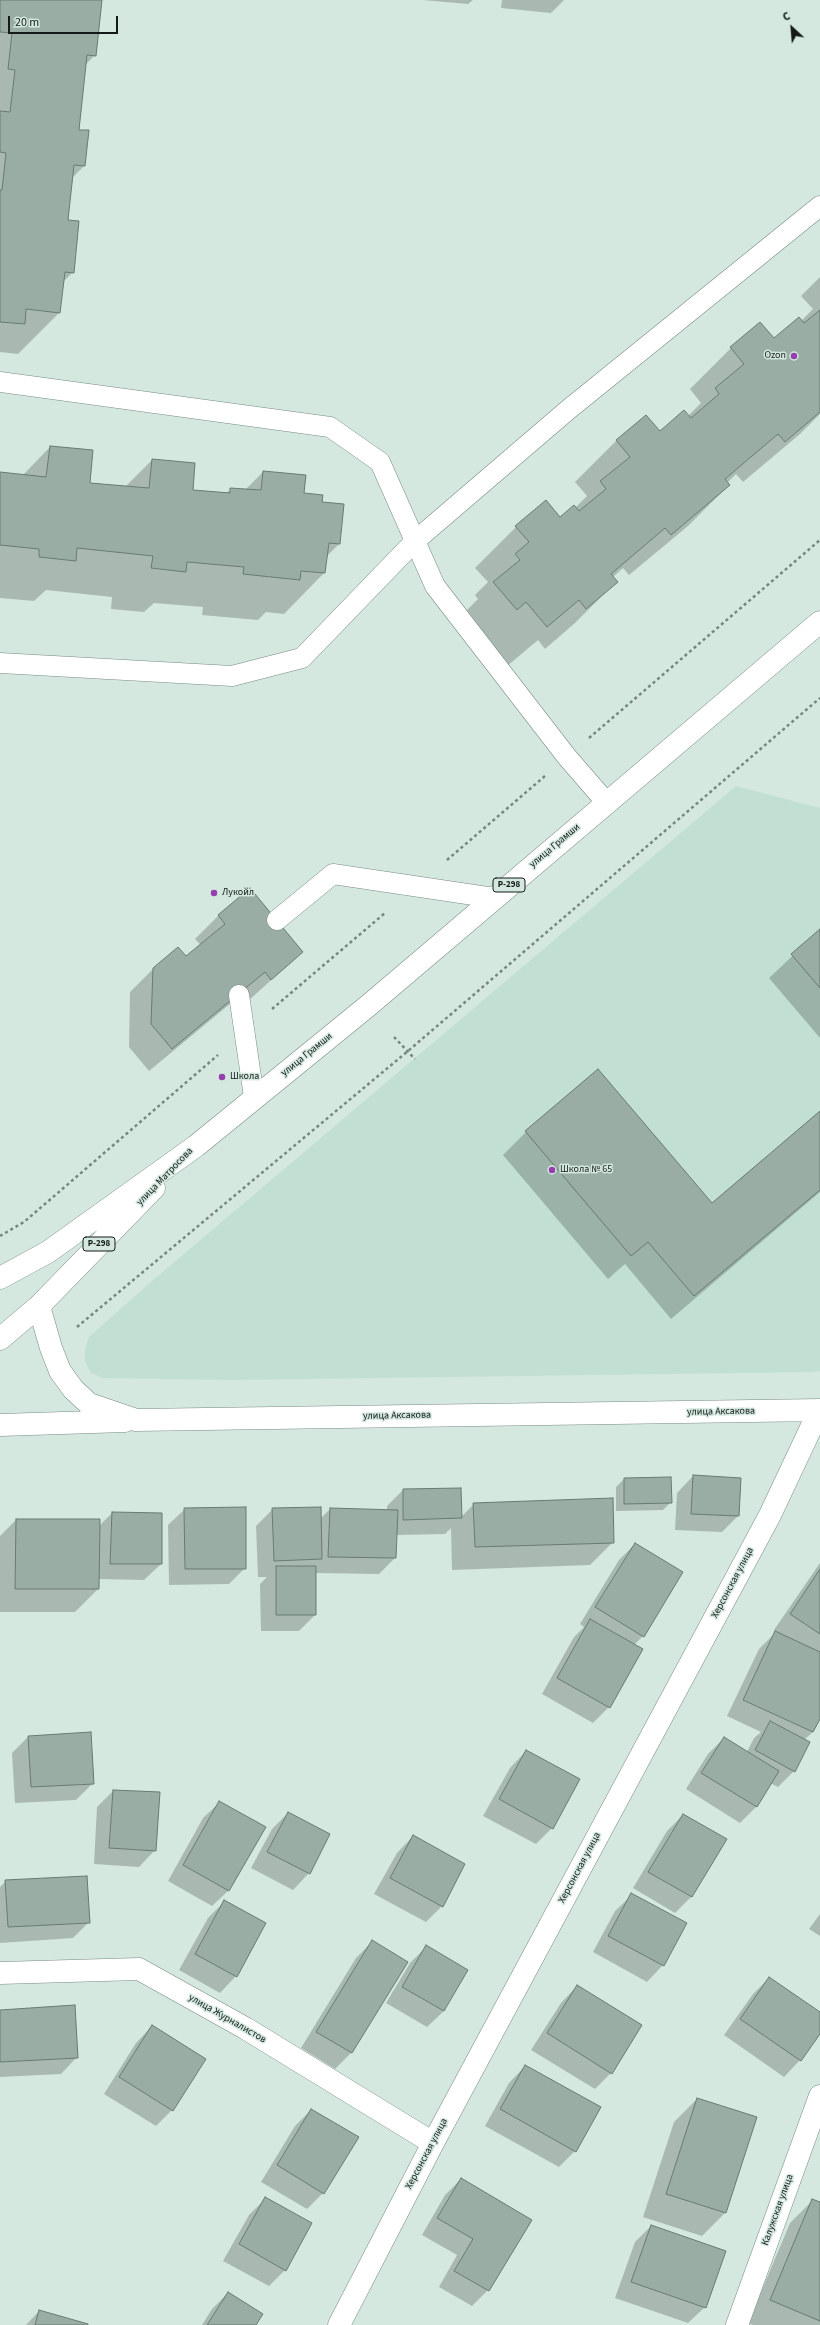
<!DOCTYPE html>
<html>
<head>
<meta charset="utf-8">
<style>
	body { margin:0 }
	#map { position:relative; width:820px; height:2325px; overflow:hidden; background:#d4e8df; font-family:"Source Sans 3",sans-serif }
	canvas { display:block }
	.north { position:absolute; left:772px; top:8px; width:40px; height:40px; -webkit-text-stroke:3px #d4e8df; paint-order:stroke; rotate:334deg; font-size:11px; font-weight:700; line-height:16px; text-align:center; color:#131a17 }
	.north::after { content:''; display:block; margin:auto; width:14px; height:18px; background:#131a17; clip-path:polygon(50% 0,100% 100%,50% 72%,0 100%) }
	.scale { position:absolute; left:8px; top:16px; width:110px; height:18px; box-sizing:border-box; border:2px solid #131a17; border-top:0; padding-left:5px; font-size:12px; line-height:14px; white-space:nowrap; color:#131a17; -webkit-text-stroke:3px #d4e8df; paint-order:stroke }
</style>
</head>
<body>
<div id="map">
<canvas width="820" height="2325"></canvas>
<div class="north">С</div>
<div class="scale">20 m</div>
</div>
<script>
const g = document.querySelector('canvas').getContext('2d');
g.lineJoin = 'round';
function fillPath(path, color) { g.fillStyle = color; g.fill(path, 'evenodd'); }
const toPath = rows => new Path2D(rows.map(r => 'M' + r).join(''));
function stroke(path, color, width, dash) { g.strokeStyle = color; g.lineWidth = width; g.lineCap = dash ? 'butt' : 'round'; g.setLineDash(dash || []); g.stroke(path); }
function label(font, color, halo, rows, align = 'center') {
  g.font = font + ' "Source Sans 3",sans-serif'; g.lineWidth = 3; g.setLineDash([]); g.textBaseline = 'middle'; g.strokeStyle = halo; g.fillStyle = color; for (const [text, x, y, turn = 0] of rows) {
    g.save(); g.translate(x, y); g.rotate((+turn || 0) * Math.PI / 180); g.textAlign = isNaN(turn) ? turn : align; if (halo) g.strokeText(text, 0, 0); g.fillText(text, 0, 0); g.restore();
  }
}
fillPath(toPath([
	[736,786,820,808,820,1371,812,1372,231,1380,103,1378,91,1373,85,1362,85,1349,89,1337,152,1281]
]), '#c2dfd3');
fillPath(toPath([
	[0,0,101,0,95,55,85,65,78,131,84,166,71,179,67,221,73,272,63,282,59,313,18,354,0,352],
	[423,0,473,0,468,4],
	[502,0,564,0,551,13,501,8],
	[820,277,820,414,800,434,743,482,736,474,727,483,729,485,688,526,629,575,623,568,613,577,616,582,575,623,545,649,538,640,506,667,453,624,478,599,475,595,488,582,475,568,516,527,560,519,575,508,587,496,575,482,616,441,646,416,660,433,688,416,701,403,690,389,731,348,760,323,774,339,801,321,813,309,801,296],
	[50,447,89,483,125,487,152,460,192,491,225,494,231,489,245,490,263,472,321,503,339,544,326,557,324,573,284,614,266,612,258,620,202,615,203,607,154,603,144,612,111,609,112,597,46,590,34,601,0,598,0,473,22,476],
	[250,890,302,952,247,1002,242,994,149,1071,129,1047,130,992,153,969,186,957,201,945,195,939,218,916],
	[820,930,820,1038,769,978],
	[598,1070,712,1204,820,1112,820,1192,671,1319,625,1264,608,1279,503,1155,526,1132],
	[693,1476,738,1516,722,1532,675,1530,677,1493],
	[624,1479,671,1502,663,1510,616,1511,616,1487],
	[403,1490,461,1517,474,1504,613,1542,590,1565,452,1570,451,1528,445,1534,396,1535,395,1558,379,1574,315,1573,315,1615,299,1631,261,1631,260,1584,267,1577,258,1577,256,1526,273,1509,320,1519,330,1509,387,1511,387,1506],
	[185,1509,245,1568,229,1584,169,1585,168,1525],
	[112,1513,161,1514,161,1564,144,1580,98,1579,98,1589,75,1612,0,1612,0,1536,16,1520,99,1526],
	[635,1544,643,1636,634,1645,609,1707,593,1723,542,1694,574,1637,584,1627,580,1624,619,1560],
	[820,1563,820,1716,813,1732,804,1740,794,1771,778,1787,770,1783,756,1807,740,1823,686,1789,708,1754,724,1738,747,1752,754,1738,761,1732,727,1716,759,1649,776,1632,774,1630],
	[28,1737,92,1784,76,1800,15,1803,12,1753],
	[526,1751,552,1828,536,1844,483,1816,510,1768],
	[113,1791,155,1850,139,1867,94,1864,97,1807],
	[220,1802,229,1890,212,1906,168,1881,203,1818],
	[288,1813,309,1873,293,1890,251,1868,272,1829],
	[683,1815,725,1840,691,1897,675,1913,633,1888,667,1831],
	[413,1836,442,1906,426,1922,374,1894,397,1853],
	[6,1881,89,1922,73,1938,0,1943,0,1887],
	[632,1895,663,1965,647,1982,593,1952,615,1911],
	[224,1902,236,1976,220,1993,179,1970,208,1918],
	[820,1914,820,1936,809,1929],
	[372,1942,406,1963,351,2053,335,2069,301,2048,356,1958],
	[426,1947,444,2011,427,2027,386,2003,410,1963],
	[769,1978,820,2013,820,2032,800,2060,784,2077,724,2035,753,1994],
	[577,1986,611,2073,595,2089,531,2050,561,2003],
	[0,2011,77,2057,61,2074,0,2077],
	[152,2026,172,2110,156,2126,104,2094,136,2043],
	[525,2066,575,2151,559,2167,485,2126,509,2083],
	[697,2099,756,2118,725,2213,702,2236,643,2217,674,2122],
	[311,2110,323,2193,307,2209,261,2182,295,2126],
	[461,2179,488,2290,472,2306,439,2287,457,2255,422,2235,445,2195],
	[265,2199,285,2270,269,2286,223,2261,249,2215],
	[813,2200,820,2204,820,2325,753,2325,748,2323,790,2223],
	[651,2226,705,2307,688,2323,615,2298,635,2242],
	[228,2293,255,2325,202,2325,212,2309],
	[39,2311,87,2325,26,2325]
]), '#0003');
const building = toPath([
	[0,0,102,0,96,56,87,55,79,130,89,130,85,166,74,165,68,220,79,221,74,273,65,272,60,313,26,309,25,324,0,322,0,190,2,190,6,153,0,152,0,111,10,112,15,70,8,69,12,33,0,32,0,0],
	[820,310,820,412,785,442,778,434,725,479,730,485,671,535,665,528,611,574,618,582,586,609,579,600,547,627,526,602,517,610,493,582,520,560,515,554,529,542,515,526,546,500,560,517,574,505,579,511,606,489,600,481,630,457,616,440,646,415,660,431,684,410,691,418,719,394,715,388,744,364,730,347,760,322,774,338,799,317,804,323,820,310],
	[50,446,93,450,90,483,149,488,152,459,195,463,193,490,230,493,230,488,261,490,263,471,306,475,304,493,323,495,322,502,344,504,340,544,329,543,325,573,301,571,300,580,243,574,244,567,187,562,186,572,151,568,153,556,77,548,76,561,39,557,39,549,0,545,0,472,46,477,50,446],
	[250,888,303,952,271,980,265,972,172,1049,151,1024,153,968,178,947,186,956,225,924,218,915,250,888],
	[820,929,820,988,791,954,820,929],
	[598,1069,712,1203,820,1111,820,1190,694,1296,648,1242,631,1256,525,1131,598,1069],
	[693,1475,741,1478,739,1516,691,1514,693,1475],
	[671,1477,672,1503,624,1504,624,1478,671,1477],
	[461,1488,462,1518,403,1520,403,1489,461,1488],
	[613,1498,614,1543,475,1547,473,1503,613,1498],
	[246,1507,246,1569,185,1569,184,1508,246,1507],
	[321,1507,322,1559,274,1561,272,1508,321,1507],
	[330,1508,398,1510,396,1558,328,1557,330,1508],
	[112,1512,162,1513,162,1564,110,1564,112,1512],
	[16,1519,100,1519,99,1589,15,1589,16,1519],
	[635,1543,683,1572,644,1637,595,1607,635,1543],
	[276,1566,316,1566,316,1615,276,1615,276,1566],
	[820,1569,820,1634,790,1614,820,1569],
	[590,1619,643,1649,610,1708,557,1678,590,1619],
	[775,1631,820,1652,820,1719,813,1732,743,1700,775,1631],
	[770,1721,810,1742,795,1772,755,1750,770,1721],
	[91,1732,94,1784,31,1787,28,1736,91,1732],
	[724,1737,779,1771,757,1807,701,1773,724,1737],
	[526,1750,580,1779,553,1829,499,1799,526,1750],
	[113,1790,160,1792,156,1851,109,1848,113,1790],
	[219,1801,266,1827,229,1891,183,1865,219,1801],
	[288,1812,330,1834,310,1874,267,1852,288,1812],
	[683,1814,727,1839,692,1897,648,1872,683,1814],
	[413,1835,465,1864,443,1907,390,1878,413,1835],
	[87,1876,90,1923,8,1927,5,1880,87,1876],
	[631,1893,687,1923,664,1966,608,1936,631,1893],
	[224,1900,266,1923,237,1977,195,1954,224,1900],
	[372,1940,408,1962,352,2053,316,2032,372,1940],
	[426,1945,468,1970,444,2011,402,1987,426,1945],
	[769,1977,820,2012,820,2034,801,2061,740,2019,769,1977],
	[577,1985,642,2025,612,2074,547,2033,577,1985],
	[75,2005,78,2058,0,2062,0,2010,75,2005],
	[152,2025,206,2059,173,2111,119,2077,152,2025],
	[525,2065,601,2107,576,2152,500,2109,525,2065],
	[697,2098,757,2117,726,2213,666,2194,697,2098],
	[311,2109,359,2137,324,2194,277,2165,311,2109],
	[461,2178,532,2220,489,2291,454,2271,473,2239,437,2218,461,2178],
	[265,2197,312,2223,286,2271,239,2244,265,2197],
	[812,2199,820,2202,820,2321,770,2300,812,2199],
	[651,2225,726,2251,706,2308,631,2282,651,2225],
	[228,2292,263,2314,256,2325,207,2325,228,2292],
	[39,2310,88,2324,88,2325,35,2325,39,2310]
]);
fillPath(building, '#9aada5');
stroke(building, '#687a72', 1);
const service = toPath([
	[0,382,330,427,380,462,435,586,567,757,606,802],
	[0,663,232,676,302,658,415,541,569,409,820,206],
	[277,920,333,874,494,898],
	[239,995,254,1097]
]);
const minor = toPath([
	[39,1306,51,1348,60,1371,73,1389,89,1404,136,1420,820,1410],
	[0,1425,125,1421],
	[0,1973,139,1969,245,2028,433,2143],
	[339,2325,433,2143,770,1515,819,1411],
	[737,2325,820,2096]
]);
const trunk = toPath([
	[0,1278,48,1252,196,1146,369,1005,820,622],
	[0,1339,39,1306,154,1188]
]);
stroke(service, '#798b83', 21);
stroke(minor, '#798b83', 23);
stroke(trunk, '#798b83', 23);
stroke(toPath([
	[589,738,820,540],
	[447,860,545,776],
	[272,1009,385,913],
	[394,1037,415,1059],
	[0,1236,24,1222,218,1055],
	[77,1327,408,1051,820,698]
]), '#788680', 2.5, [3, 3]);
stroke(service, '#fff', 20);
stroke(minor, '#fff', 22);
stroke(trunk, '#fff', 22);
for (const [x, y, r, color] of [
	[794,356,4,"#953fad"],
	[214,893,4,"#953fad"],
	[222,1077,4,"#953fad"],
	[552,1170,4,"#953fad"]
]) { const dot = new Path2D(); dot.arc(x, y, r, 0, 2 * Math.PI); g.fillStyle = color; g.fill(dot); stroke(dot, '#d4e8df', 1.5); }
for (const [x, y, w] of [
	[509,885,32],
	[99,1244,32]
]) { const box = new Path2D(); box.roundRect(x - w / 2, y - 7, w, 14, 3); g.fillStyle = '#d4e8df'; g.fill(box); stroke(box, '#131a17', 1); }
label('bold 9px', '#131a17', null, [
	["Р-298",509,885],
	["Р-298",99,1244]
]);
label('10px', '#131a17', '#d4e8df', [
	["Ozon",786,356,"right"],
	["Лукойл",222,893],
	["Школа",230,1077],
	["Школа № 65",560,1170]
], 'left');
label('10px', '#131a17', '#d4e8df', [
	["улица Грамши",555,846,-40],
	["улица Грамши",307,1055,-39],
	["улица Матросова",165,1177,-46],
	["улица Аксакова",721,1412,-1],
	["улица Аксакова",397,1416,-1],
	["Херсонская улица",733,1583,-62],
	["Херсонская улица",580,1868,-62],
	["улица Журналистов",227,2019,30],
	["Херсонская улица",427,2154,-62],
	["Калужская улица",778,2210,-70]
]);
</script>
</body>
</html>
